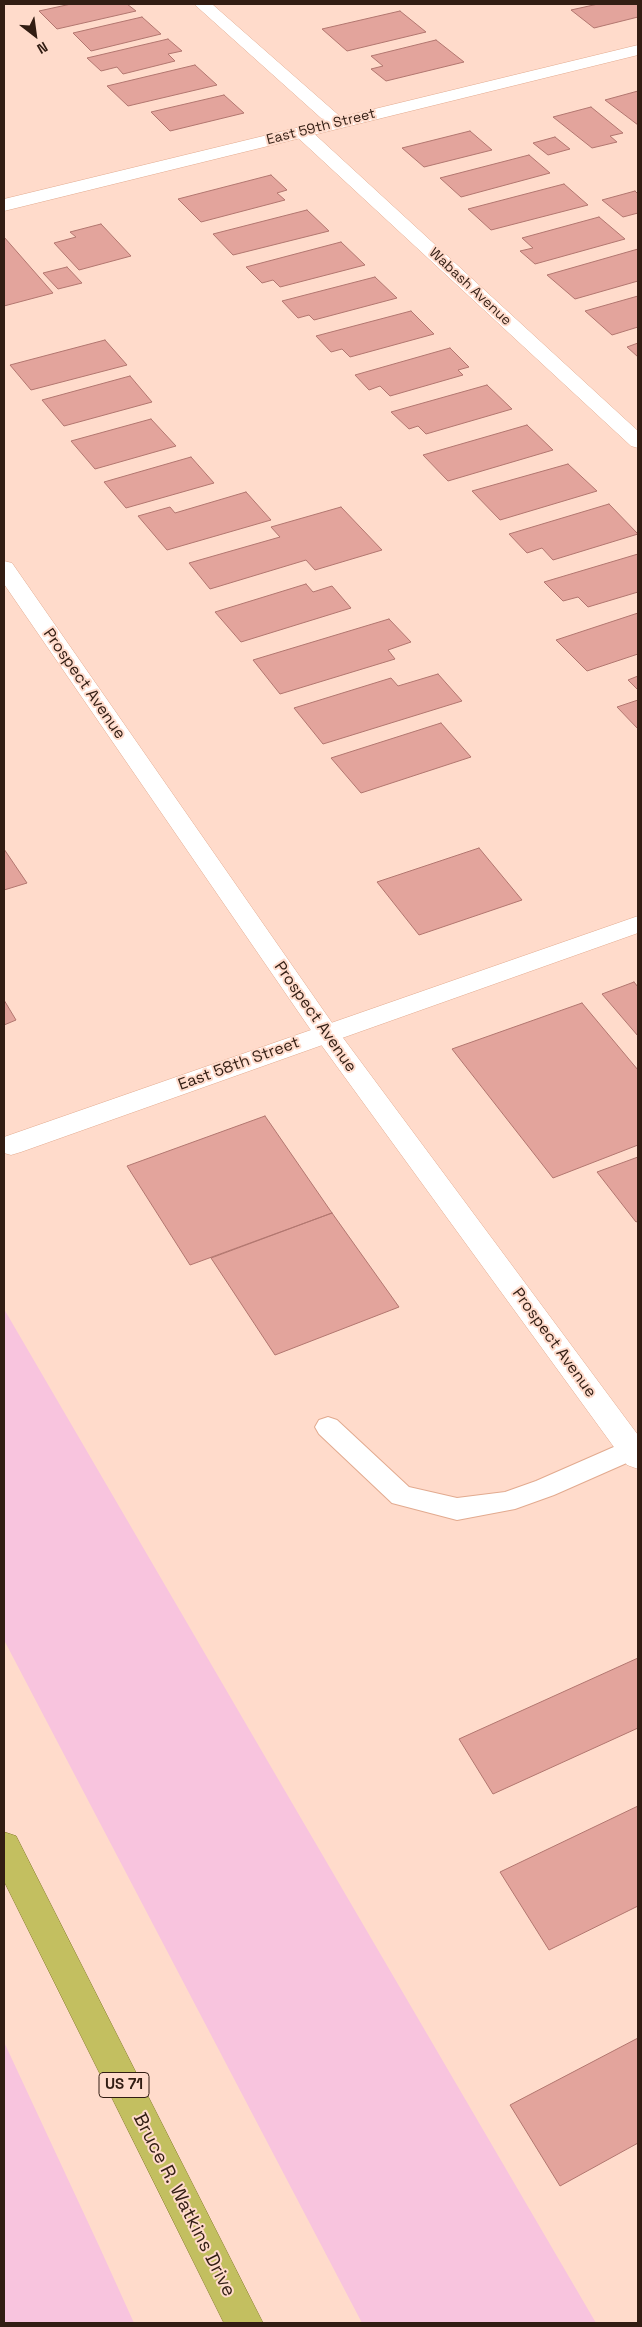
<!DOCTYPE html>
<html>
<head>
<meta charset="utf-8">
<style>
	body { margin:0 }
	#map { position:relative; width:642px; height:2327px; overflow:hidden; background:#ffdbcb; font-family:"Space Grotesk",sans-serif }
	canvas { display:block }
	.frame { position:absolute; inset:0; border:5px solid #321d13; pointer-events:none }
	.north { position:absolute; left:10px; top:10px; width:50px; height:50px; -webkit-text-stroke:4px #ffdbcb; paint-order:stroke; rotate:150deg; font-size:14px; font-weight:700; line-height:20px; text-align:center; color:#321d13 }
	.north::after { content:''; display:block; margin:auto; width:18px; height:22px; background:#321d13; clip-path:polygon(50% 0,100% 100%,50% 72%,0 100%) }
</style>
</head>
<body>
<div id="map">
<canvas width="642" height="2327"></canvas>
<div class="frame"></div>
<div class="north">N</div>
</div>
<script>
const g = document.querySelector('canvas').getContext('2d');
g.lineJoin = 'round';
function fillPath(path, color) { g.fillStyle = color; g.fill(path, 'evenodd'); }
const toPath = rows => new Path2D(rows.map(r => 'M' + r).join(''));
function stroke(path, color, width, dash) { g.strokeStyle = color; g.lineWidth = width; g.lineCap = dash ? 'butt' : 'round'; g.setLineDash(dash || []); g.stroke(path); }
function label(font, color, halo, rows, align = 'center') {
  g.font = font + ' "Space Grotesk",sans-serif'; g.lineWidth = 4; g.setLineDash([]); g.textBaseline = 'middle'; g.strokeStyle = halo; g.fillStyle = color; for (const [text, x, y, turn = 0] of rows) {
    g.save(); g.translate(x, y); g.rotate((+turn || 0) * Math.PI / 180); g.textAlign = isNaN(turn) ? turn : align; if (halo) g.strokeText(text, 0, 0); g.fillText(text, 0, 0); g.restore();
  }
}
fillPath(toPath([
	[4,1309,281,1784,596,2323,362,2323,4,1640],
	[4,2042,100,2248,134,2323,4,2323]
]), '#f8c4de');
const building = toPath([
	[71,4,127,4,136,11,57,29,39,11,71,4],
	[598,4,638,4,638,17,594,28,571,10,598,4],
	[400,11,426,32,347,51,322,29,400,11],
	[142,17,161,34,91,51,73,33,142,17],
	[168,39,182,51,168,54,175,61,123,74,117,67,101,71,87,58,168,39],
	[436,40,464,62,386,81,371,69,383,66,371,56,436,40],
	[195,65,217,85,128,106,107,86,195,65],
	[638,91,638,125,605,100,638,91],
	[224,95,244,113,170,131,151,112,224,95],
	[591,107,623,133,610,136,617,142,592,148,553,117,591,107],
	[470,131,492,150,424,167,402,148,470,131],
	[555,137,570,149,548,155,533,143,555,137],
	[529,155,550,173,461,197,440,178,529,155],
	[271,175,287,190,277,193,285,200,201,222,178,199,271,175],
	[564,184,588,205,491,230,468,209,564,184],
	[635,191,638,194,638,213,623,217,602,200,635,191],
	[307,210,329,231,233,255,213,234,307,210],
	[599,217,625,239,535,264,520,251,533,248,522,238,599,217],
	[101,224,131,256,79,270,54,243,76,237,70,232,101,224],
	[4,237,53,293,4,306,4,237],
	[341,242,365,265,280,287,273,280,262,283,246,267,341,242],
	[638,249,638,281,575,299,547,275,638,249],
	[67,267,82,283,58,289,43,273,67,267],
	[375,277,397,298,314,320,309,315,298,318,282,301,375,277],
	[638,296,638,327,612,335,585,311,638,296],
	[411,311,434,334,350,357,342,349,331,352,316,336,411,311],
	[105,340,127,365,31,390,10,365,105,340],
	[638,343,638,357,627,347,638,343],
	[450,348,469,367,458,370,463,375,390,396,380,386,369,390,355,375,450,348],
	[130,376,152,402,64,426,42,400,130,376],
	[487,385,512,409,426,434,418,426,409,429,391,412,487,385],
	[151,419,176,446,95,469,71,441,151,419],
	[527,425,553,450,448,481,423,455,527,425],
	[191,457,214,483,126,508,104,482,191,457],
	[568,464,597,491,500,520,472,491,568,464],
	[246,492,271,520,167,550,138,516,170,507,175,513,246,492],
	[609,504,638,534,553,560,542,548,527,553,509,534,609,504],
	[341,507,382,550,315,570,306,560,210,589,189,563,280,537,271,527,341,507],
	[638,554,638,592,588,607,578,597,563,601,544,582,638,554],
	[306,584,313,592,332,586,351,608,241,642,215,612,306,584],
	[638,613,638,654,587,671,556,640,638,613],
	[389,619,411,642,388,650,395,659,280,694,253,660,389,619],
	[438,674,462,701,323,744,294,708,391,678,398,686,438,674],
	[638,676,638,690,628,680,638,676],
	[638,700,638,729,617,707,638,700],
	[441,723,471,757,361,793,331,758,441,723],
	[479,848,522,900,419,935,377,882,479,848],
	[4,849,27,883,4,890,4,849],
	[634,982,638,987,638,1036,602,994,634,982],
	[4,1000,16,1020,4,1025,4,1000],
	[582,1003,638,1070,638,1145,553,1178,452,1049,582,1003],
	[265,1116,332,1213,190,1265,127,1166,265,1116],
	[638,1157,638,1221,636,1222,597,1172,638,1157],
	[332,1213,399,1307,275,1355,211,1258,332,1213],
	[638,1658,638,1728,493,1794,459,1739,638,1658],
	[638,1806,638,1906,549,1950,500,1872,638,1806],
	[638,2038,638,2143,560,2186,510,2105,638,2038]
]);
fillPath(building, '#e3a49c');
stroke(building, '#b2766f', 1);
const service = toPath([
	[328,1417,337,1420,409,1487,457,1498,505,1492,536,1481,632,1439,638,1441,638,1458,554,1495,515,1509,457,1520,392,1503,319,1434,315,1427,319,1420,328,1417]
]);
const minor = toPath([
	[194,4,212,4,343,119,346,123,343,127,331,127,194,4],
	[302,127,308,128,638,431,638,448,631,446,296,136,293,132,296,128,302,127],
	[638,916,638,933,21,1152,11,1155,4,1153,4,1137,638,916]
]);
const tertiary = toPath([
	[638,45,638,55,4,211,4,199,638,45]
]);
const secondary = toPath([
	[4,561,12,563,335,1027,638,1435,638,1469,627,1465,317,1039,4,584,4,561]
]);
const trunk = toPath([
	[4,1832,16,1836,263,2323,224,2323,4,1881,4,1832]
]);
stroke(service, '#e2aa8f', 2);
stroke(minor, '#e2aa8f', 1);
stroke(tertiary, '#e2aa8f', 1);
stroke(secondary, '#e2aa8f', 1);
stroke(trunk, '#867c2c', 1);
fillPath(service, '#fff');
fillPath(minor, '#fff');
fillPath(tertiary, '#fff');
fillPath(secondary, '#fff');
fillPath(trunk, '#c3bf60');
label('14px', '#321d13', '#ffdbcb', [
	["East 59th Street",321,127,-14],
	["Wabash Avenue",470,287,43]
]);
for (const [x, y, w] of [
	[124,2085,50]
]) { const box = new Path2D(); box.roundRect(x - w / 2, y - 12.5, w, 25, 4); g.fillStyle = '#ffdbcb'; g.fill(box); stroke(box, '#321d13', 1); }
label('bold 15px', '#321d13', null, [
	["US 71",124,2085]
]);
label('16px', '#321d13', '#ffdbcb', [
	["Prospect Avenue",84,684,55],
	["Prospect Avenue",315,1017,55],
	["East 58th Street",239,1064,-20],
	["Prospect Avenue",554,1343,54]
]);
label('19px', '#321d13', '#ffdbcb', [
	["Bruce R. Watkins Drive",184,2205,63]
]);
</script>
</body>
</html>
